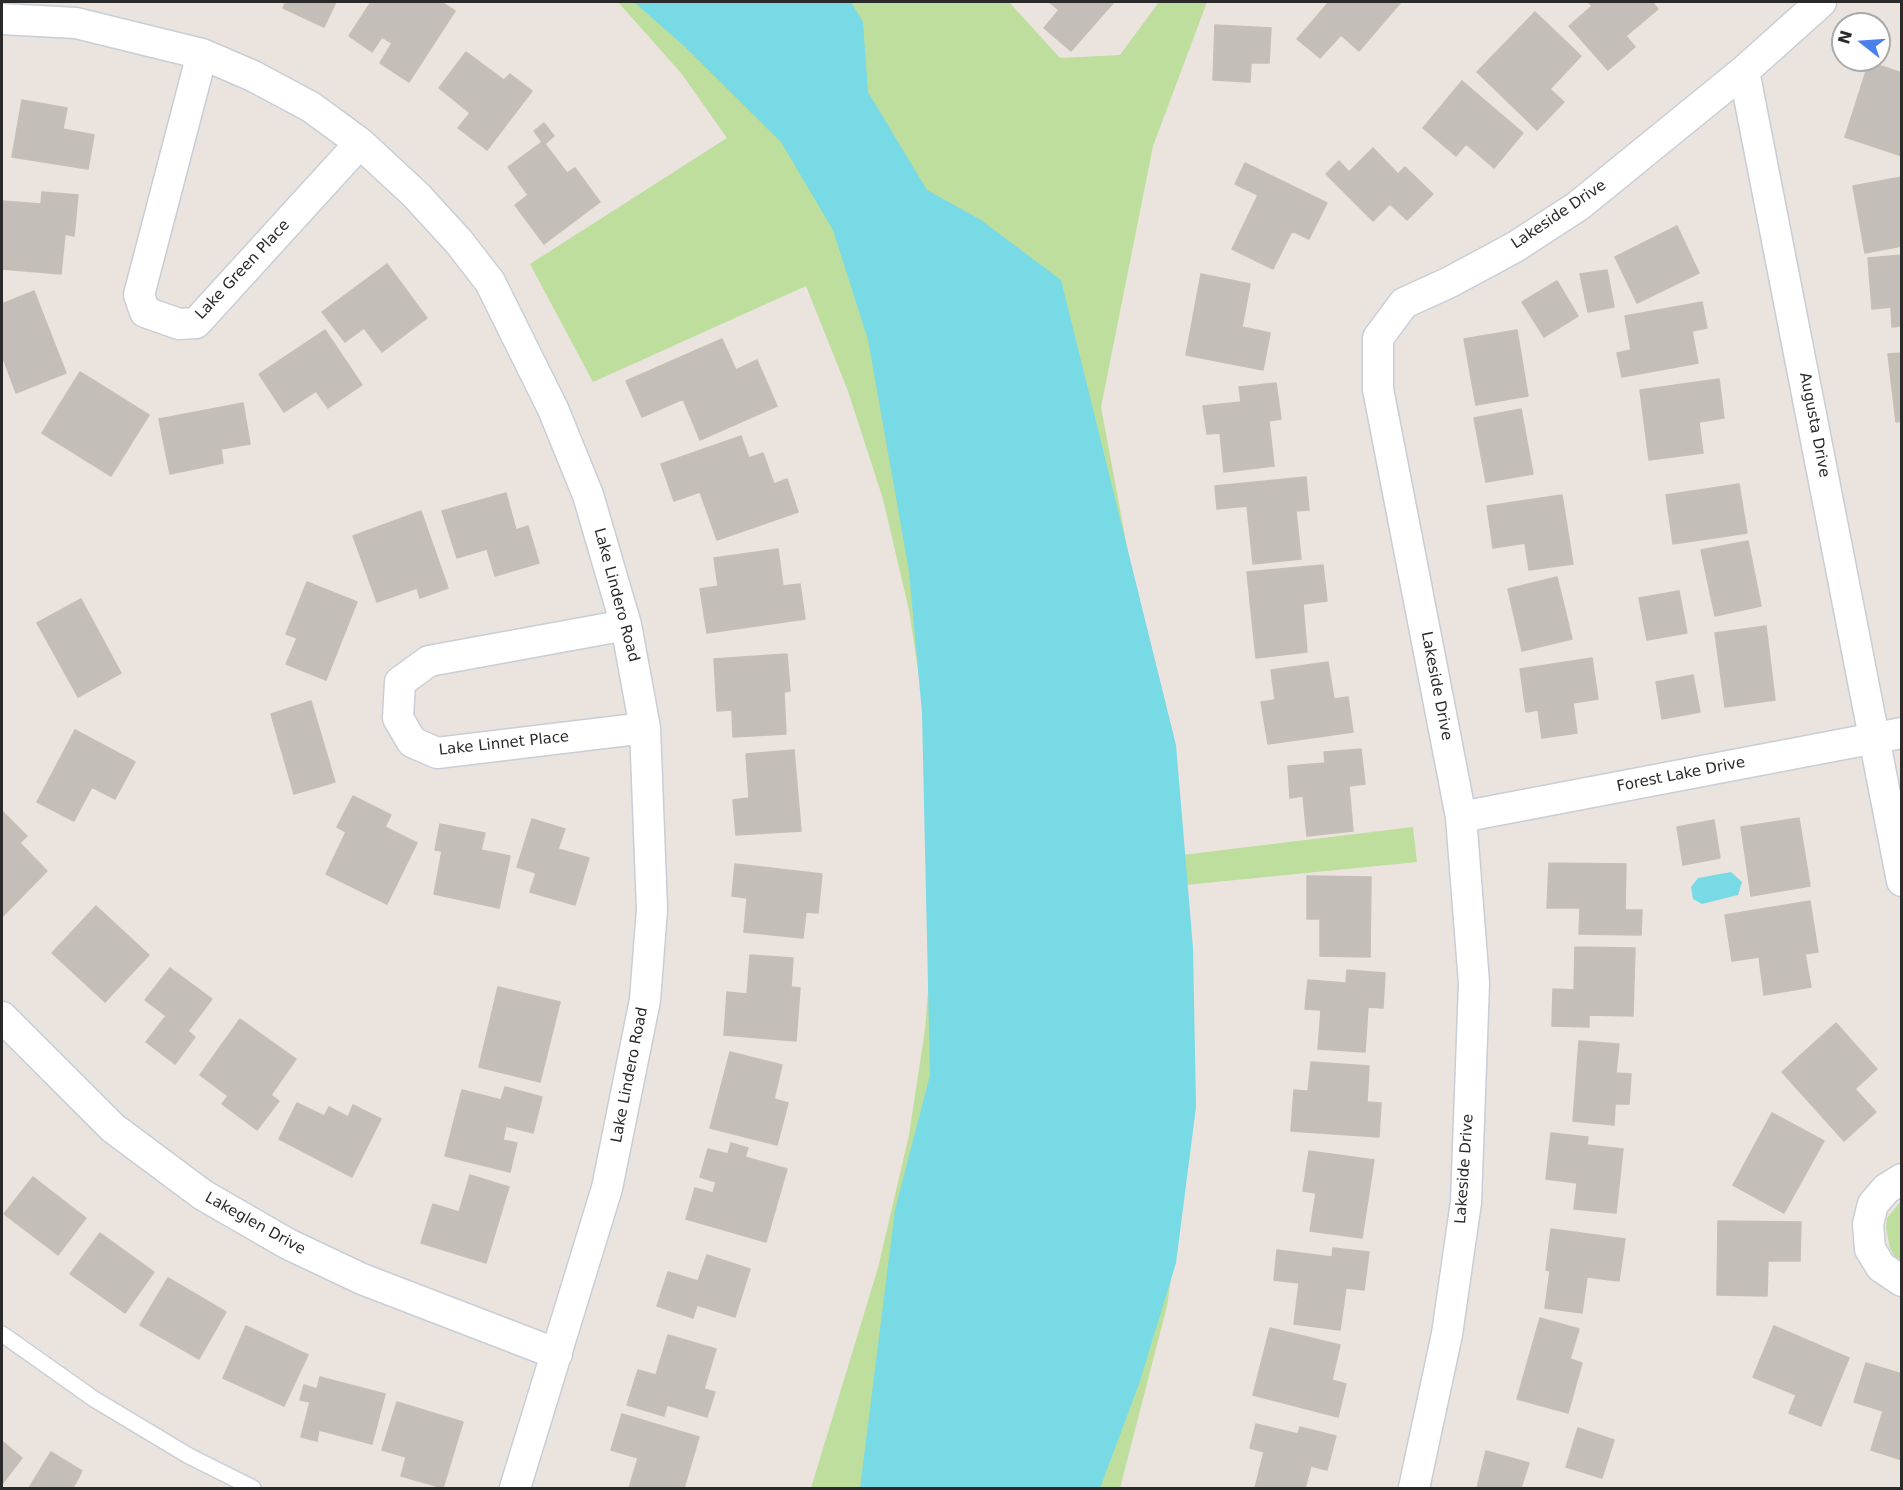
<!DOCTYPE html>
<html>
<head>
<meta charset="utf-8">
<style>
	body { margin:0 }
	#map { position:relative; width:1903px; height:1490px; overflow:hidden; background:#ebe3dd; font-family:"DejaVu Sans",sans-serif }
	canvas { display:block }
	.frame { position:absolute; inset:0; border:3px solid #2a2a2a; pointer-events:none }
	.north { position:absolute; left:1831px; top:12px; width:60px; height:60px; box-sizing:border-box; background:#fff; border:2px solid #aaa; border-radius:50%; rotate:287deg; font-size:16px; font-weight:700; line-height:24px; text-align:center; color:#2a2a2a }
	.north::after { content:''; display:block; margin:auto; width:21px; height:27px; background:#4981ec; clip-path:polygon(50% 0,100% 100%,50% 72%,0 100%) }
</style>
</head>
<body>
<div id="map">
<canvas width="1903" height="1490"></canvas>
<div class="frame"></div>
<div class="north">N</div>
</div>
<script>
const g = document.querySelector('canvas').getContext('2d');
g.lineJoin = 'round';
function fillPath(path, color) { g.fillStyle = color; g.fill(path, 'evenodd'); }
const toPath = rows => new Path2D(rows.map(r => 'M' + r).join(''));
function stroke(path, color, width, dash) { g.strokeStyle = color; g.lineWidth = width; g.lineCap = dash ? 'butt' : 'round'; g.setLineDash(dash || []); g.stroke(path); }
function label(font, color, halo, rows, align = 'center') {
  g.font = font + ' "DejaVu Sans",sans-serif'; g.lineWidth = 6; g.setLineDash([]); g.textBaseline = 'middle'; g.strokeStyle = halo; g.fillStyle = color; for (const [text, x, y, turn = 0] of rows) {
    g.save(); g.translate(x, y); g.rotate((+turn || 0) * Math.PI / 180); g.textAlign = isNaN(turn) ? turn : align; if (halo) g.strokeText(text, 0, 0); g.fillText(text, 0, 0); g.restore();
  }
}
fillPath(toPath([
	[618,2,1009,2,1060,58,1120,55,1159,2,1207,2,1153,146,1101,407,1168,768,1182,855,1413,827,1417,862,1185,885,1182,1202,1167,1306,1120,1488,811,1488,878,1268,909,1135,925,1030,933,928,926,723,909,610,883,499,848,391,806,286,593,382,530,264,727,138,681,73],
	[1901,1201,1901,1260,1895,1257,1890,1248,1886,1228,1887,1218]
]), '#bdde9d');
fillPath(toPath([
	[634,2,851,2,863,22,868,92,927,190,981,220,1061,280,1176,745,1193,948,1196,1107,1176,1263,1139,1384,1100,1488,860,1488,895,1210,930,1075,922,713,909,571,868,340,833,230,781,142,684,46],
	[1731,872,1742,882,1738,895,1702,904,1693,899,1691,887,1698,878]
]), '#78dae5');
const building = toPath([
	[286,2,336,2,324,27,283,8,286,2],
	[371,2,441,2,455,11,409,82,380,63,392,43,382,37,372,52,349,36,371,2],
	[1049,2,1114,2,1071,51,1044,28,1059,10,1049,2],
	[1329,2,1401,2,1359,51,1341,35,1320,58,1297,39,1329,2],
	[1588,2,1652,2,1658,9,1626,36,1635,47,1608,70,1569,26,1592,6,1588,2],
	[1535,12,1581,56,1550,89,1564,102,1537,130,1477,72,1535,12],
	[1215,25,1271,28,1269,63,1251,63,1250,82,1213,80,1215,25],
	[466,52,504,80,510,74,532,91,487,150,458,128,470,113,439,88,466,52],
	[1869,62,1902,73,1902,156,1845,137,1869,62],
	[1462,81,1523,133,1494,168,1466,144,1456,156,1423,128,1462,81],
	[22,100,67,108,63,129,94,135,88,169,12,157,22,100],
	[544,123,554,136,545,144,567,173,575,168,600,202,544,244,515,205,528,195,508,167,542,142,534,131,544,123],
	[1373,148,1398,174,1405,167,1433,194,1407,220,1390,204,1373,221,1326,174,1339,161,1349,172,1373,148],
	[1245,163,1327,203,1309,239,1292,231,1273,269,1232,249,1258,195,1235,184,1245,163],
	[1902,177,1902,246,1865,253,1853,186,1902,177],
	[42,192,78,195,74,236,65,234,61,274,2,269,2,201,41,204,42,192],
	[1677,226,1699,273,1637,303,1615,257,1677,226],
	[1902,255,1902,326,1892,327,1891,307,1872,309,1868,258,1902,255],
	[387,264,427,318,382,352,364,328,345,342,322,312,387,264],
	[1607,270,1614,307,1588,312,1580,274,1607,270],
	[1201,274,1250,284,1242,327,1270,333,1263,370,1186,355,1201,274],
	[1557,281,1578,316,1544,337,1522,302,1557,281],
	[34,291,66,373,16,393,2,355,2,304,34,291],
	[1702,302,1707,328,1692,331,1698,363,1622,377,1617,353,1631,350,1625,316,1702,302],
	[325,330,362,385,328,408,316,391,284,412,259,374,325,330],
	[1517,330,1528,396,1476,405,1464,339,1517,330],
	[722,339,736,370,757,360,777,406,700,440,683,399,642,417,626,381,722,339],
	[1902,353,1902,421,1896,422,1888,354,1902,353],
	[80,372,149,415,111,476,42,433,80,372],
	[1719,379,1724,418,1699,422,1703,453,1649,460,1640,390,1719,379],
	[1276,383,1281,419,1269,421,1274,466,1224,472,1220,433,1207,434,1203,406,1241,402,1239,387,1276,383],
	[243,403,250,444,221,449,223,463,170,474,159,419,243,403],
	[1521,409,1533,474,1486,482,1474,418,1521,409],
	[741,436,749,458,763,453,774,484,787,479,798,512,717,540,700,492,674,501,661,464,741,436],
	[1306,477,1309,510,1296,511,1301,559,1253,564,1247,506,1217,509,1215,486,1306,477],
	[1739,484,1747,533,1673,544,1666,495,1739,484],
	[506,493,516,530,528,526,539,563,495,576,487,549,457,558,442,511,506,493],
	[1562,495,1573,564,1529,570,1525,543,1493,548,1487,506,1562,495],
	[421,511,448,588,420,598,417,588,377,602,353,536,421,511],
	[1748,541,1761,606,1715,616,1701,550,1748,541],
	[778,549,783,586,800,584,805,619,707,633,700,589,718,586,714,558,778,549],
	[1323,565,1327,601,1303,604,1307,652,1256,658,1247,572,1323,565],
	[1557,577,1572,639,1522,651,1508,589,1557,577],
	[307,582,357,602,326,680,286,664,297,638,286,634,307,582],
	[1679,591,1687,633,1647,640,1639,598,1679,591],
	[81,599,121,673,78,697,37,623,81,599],
	[1766,626,1775,700,1725,707,1715,633,1766,626],
	[787,654,790,691,784,692,786,734,733,737,732,710,717,711,714,659,787,654],
	[1592,658,1598,699,1573,703,1577,733,1542,738,1538,710,1526,712,1520,669,1592,658],
	[1328,662,1334,699,1348,697,1353,732,1268,744,1261,702,1275,700,1271,670,1328,662],
	[1693,675,1700,712,1662,719,1656,682,1693,675],
	[311,701,335,782,294,794,271,714,311,701],
	[75,730,135,762,115,799,92,787,74,821,37,802,75,730],
	[1361,749,1365,784,1349,786,1353,831,1307,836,1303,796,1290,798,1288,766,1325,763,1324,752,1361,749],
	[794,750,801,831,736,835,733,800,749,798,746,754,794,750],
	[353,796,391,815,385,827,417,843,387,904,326,874,346,832,337,827,353,796],
	[2,811,27,836,20,843,47,871,2,917,2,811],
	[1799,818,1810,886,1751,896,1741,827,1799,818],
	[532,819,565,829,558,849,589,858,575,905,530,892,536,873,517,867,532,819],
	[1714,820,1720,858,1683,865,1677,827,1714,820],
	[440,824,485,833,481,850,510,856,499,908,434,894,442,851,435,850,440,824],
	[1549,863,1626,864,1625,910,1642,910,1641,935,1579,934,1580,908,1547,908,1549,863],
	[735,864,822,874,818,913,806,912,803,938,744,932,747,898,732,896,735,864],
	[1307,876,1371,877,1370,957,1320,956,1320,919,1307,919,1307,876],
	[1810,901,1818,952,1805,954,1811,987,1764,995,1759,957,1732,961,1725,915,1810,901],
	[96,906,149,955,105,1002,52,953,96,906],
	[1575,947,1635,948,1633,1016,1589,1015,1589,1027,1552,1026,1553,989,1574,990,1575,947],
	[750,955,793,958,791,987,800,988,796,1041,724,1035,727,992,747,994,750,955],
	[170,968,212,999,188,1031,195,1037,175,1064,146,1042,166,1016,145,1000,170,968],
	[1347,970,1385,973,1383,1008,1368,1007,1365,1052,1318,1049,1321,1010,1305,1009,1308,980,1346,983,1347,970],
	[498,987,560,1002,540,1082,479,1067,498,987],
	[240,1019,296,1059,271,1095,279,1101,257,1130,222,1104,228,1096,200,1075,240,1019],
	[1836,1023,1877,1069,1855,1089,1876,1112,1844,1141,1782,1072,1836,1023],
	[1579,1041,1619,1044,1616,1073,1631,1074,1629,1104,1615,1104,1614,1125,1573,1121,1579,1041],
	[730,1052,782,1065,774,1099,788,1103,777,1145,710,1128,730,1052],
	[1311,1062,1369,1066,1367,1102,1381,1103,1379,1137,1291,1131,1294,1090,1308,1091,1311,1062],
	[505,1087,542,1097,533,1133,506,1126,503,1140,517,1143,510,1172,445,1156,462,1090,501,1100,505,1087],
	[297,1103,324,1116,329,1107,348,1117,353,1105,381,1119,352,1177,279,1139,297,1103],
	[1772,1113,1824,1141,1784,1213,1733,1185,1772,1113],
	[1551,1133,1588,1137,1587,1145,1623,1149,1616,1213,1574,1209,1577,1183,1546,1179,1551,1133],
	[731,1143,748,1148,745,1157,787,1169,766,1242,686,1219,695,1188,713,1193,716,1182,700,1177,708,1149,728,1154,731,1143],
	[1309,1151,1374,1160,1362,1238,1310,1231,1316,1193,1303,1191,1309,1151],
	[470,1175,509,1187,486,1263,421,1243,433,1204,459,1212,470,1175],
	[33,1177,86,1218,58,1255,4,1214,33,1177],
	[1718,1221,1801,1222,1800,1261,1768,1261,1767,1296,1717,1295,1718,1221],
	[1551,1229,1625,1239,1619,1281,1587,1277,1582,1313,1545,1308,1550,1271,1546,1270,1551,1229],
	[100,1233,154,1272,125,1313,70,1274,100,1233],
	[1333,1248,1369,1252,1364,1290,1346,1288,1340,1330,1294,1324,1299,1283,1274,1280,1277,1250,1332,1257,1333,1248],
	[707,1255,750,1269,735,1317,697,1305,693,1318,657,1306,668,1272,698,1281,707,1255],
	[168,1278,226,1312,199,1359,140,1325,168,1278],
	[1540,1318,1579,1329,1570,1359,1582,1363,1568,1413,1517,1399,1540,1318],
	[246,1326,308,1355,284,1406,223,1378,246,1326],
	[1774,1326,1849,1358,1821,1426,1789,1413,1796,1395,1753,1377,1774,1326],
	[1270,1328,1340,1345,1332,1380,1346,1384,1338,1417,1253,1395,1270,1328],
	[668,1335,716,1349,704,1389,715,1392,707,1417,667,1405,664,1416,627,1405,638,1370,656,1375,668,1335],
	[1866,1363,1902,1374,1902,1460,1871,1450,1883,1411,1854,1402,1866,1363],
	[320,1377,385,1394,372,1444,319,1430,317,1441,301,1437,310,1402,300,1400,304,1385,317,1389,320,1377],
	[397,1402,463,1422,443,1488,401,1476,406,1457,382,1450,397,1402],
	[622,1414,699,1437,684,1488,629,1488,638,1458,611,1450,622,1414],
	[1256,1424,1298,1434,1300,1427,1336,1436,1327,1470,1311,1466,1305,1488,1255,1488,1264,1452,1250,1448,1256,1424],
	[1578,1428,1614,1440,1602,1478,1566,1467,1578,1428],
	[2,1441,22,1458,2,1484,2,1441],
	[1486,1451,1529,1463,1521,1488,1477,1488,1486,1451],
	[51,1452,82,1471,73,1488,29,1488,51,1452]
]);
fillPath(building, '#c4beb9');
stroke(building, '#c6beb7', 1.5);
const lane = toPath([
	[2,1334,94,1399,189,1456,253,1488]
]);
const street = toPath([
	[1821,2,1744,71,1902,881],
	[2,19,76,23,202,54,253,76,311,107,360,143,416,195,459,242,490,282,553,409,588,495,626,625,645,728,652,909,645,1000,607,1188,515,1488],
	[202,54,139,295,145,312,179,324,196,323,360,143],
	[626,625,429,661,400,682,398,718,412,742,437,753,645,728],
	[1461,817,1902,733],
	[2,1017,113,1128,203,1195,288,1244,362,1279,557,1354],
	[1902,1179,1886,1189,1873,1204,1868,1224,1870,1249,1881,1267,1902,1281],
	[1414,1488,1447,1334,1466,1202,1474,983,1461,817,1378,389,1378,338,1404,303,1450,282,1515,247,1578,206,1744,71]
]);
stroke(lane, '#c8ced7', 18);
stroke(street, '#c8ced7', 33);
stroke(lane, '#fff', 15);
stroke(street, '#fff', 30);
label('15px', '#2a2a2a', '#fff', [
	["Lakeside Drive",1559,215,-34],
	["Lake Green Place",243,270,-47],
	["Augusta Drive",1814,425,79],
	["Lake Lindero Road",616,595,75],
	["Lakeside Drive",1436,686,79],
	["Lake Linnet Place",504,744,-6],
	["Forest Lake Drive",1681,775,-11],
	["Lake Lindero Road",630,1075,-79],
	["Lakeside Drive",1465,1169,-86],
	["Lakeglen Drive",255,1224,29]
]);
</script>
</body>
</html>
